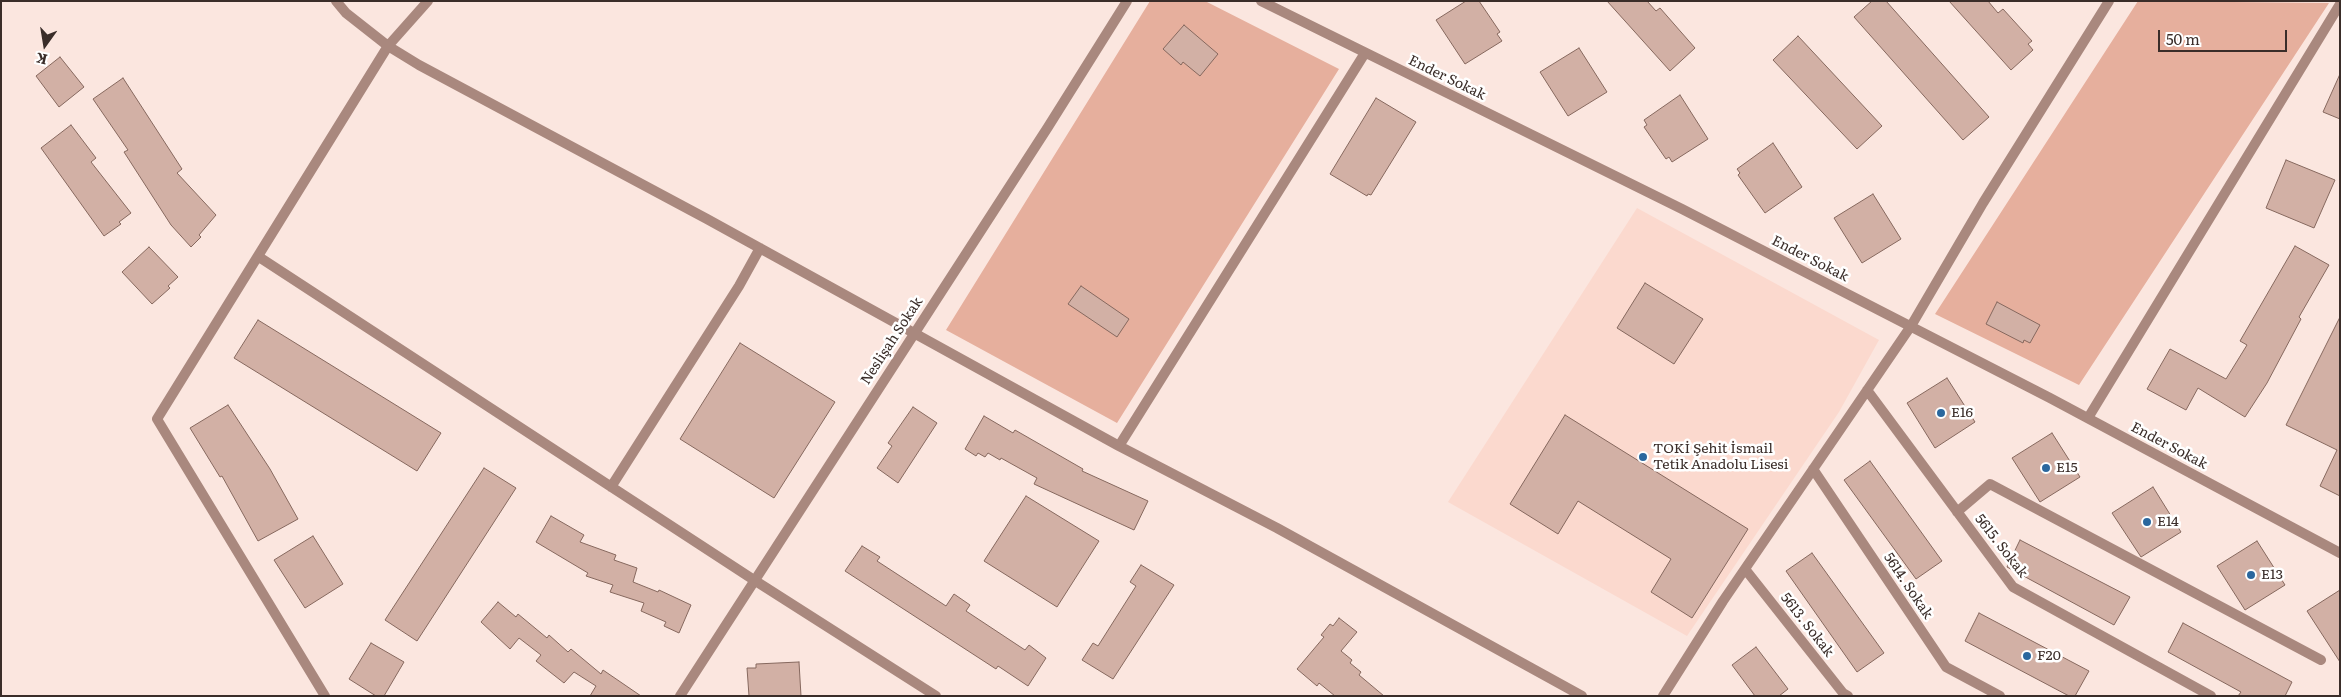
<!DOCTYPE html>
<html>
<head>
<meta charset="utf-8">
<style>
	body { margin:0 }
	#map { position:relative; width:2341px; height:697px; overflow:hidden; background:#fbe6df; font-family:Literata,serif }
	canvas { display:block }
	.frame { position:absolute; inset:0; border:2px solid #3a2d29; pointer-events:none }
	.north { position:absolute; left:20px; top:20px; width:50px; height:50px; -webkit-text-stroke:4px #fff; paint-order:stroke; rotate:193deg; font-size:14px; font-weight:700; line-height:20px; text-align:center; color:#3a2d29 }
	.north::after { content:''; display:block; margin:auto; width:18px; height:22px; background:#3a2d29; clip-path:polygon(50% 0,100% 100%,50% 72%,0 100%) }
	.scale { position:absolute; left:2158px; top:30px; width:129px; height:22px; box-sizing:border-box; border:2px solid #3a2d29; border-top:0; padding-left:6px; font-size:15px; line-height:18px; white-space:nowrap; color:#3a2d29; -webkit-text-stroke:4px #fff; paint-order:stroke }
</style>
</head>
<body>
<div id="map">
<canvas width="2341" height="697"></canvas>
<div class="frame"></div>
<div class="north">K</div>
<div class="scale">50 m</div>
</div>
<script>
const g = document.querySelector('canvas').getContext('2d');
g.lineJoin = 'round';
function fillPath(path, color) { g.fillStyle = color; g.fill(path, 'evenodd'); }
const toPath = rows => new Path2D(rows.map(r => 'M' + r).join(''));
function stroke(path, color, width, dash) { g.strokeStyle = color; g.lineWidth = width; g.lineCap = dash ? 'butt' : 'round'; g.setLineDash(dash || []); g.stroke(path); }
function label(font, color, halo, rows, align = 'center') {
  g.font = font + ' Literata,serif'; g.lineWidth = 5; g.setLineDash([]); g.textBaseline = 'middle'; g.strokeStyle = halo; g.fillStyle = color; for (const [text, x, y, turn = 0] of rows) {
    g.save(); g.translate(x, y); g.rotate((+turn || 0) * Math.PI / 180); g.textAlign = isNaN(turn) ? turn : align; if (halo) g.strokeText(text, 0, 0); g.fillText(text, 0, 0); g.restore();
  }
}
fillPath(toPath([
	[1637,208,1879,340,1839,412,1687,636,1448,502]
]), '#fbd9ce');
fillPath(toPath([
	[1150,1,1205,1,1339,69,1117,423,946,330],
	[2138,1,2329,3,2079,385,1935,314]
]), '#e6af9d');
const building = toPath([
	[1466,1,1479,1,1500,32,1497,34,1502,41,1465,64,1436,20,1466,1],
	[1607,1,1647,1,1656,11,1660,8,1695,48,1670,71,1607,1],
	[1872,1,1886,1,1989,117,1963,140,1854,17,1872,1],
	[1949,1,1988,1,1998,13,2003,9,2032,41,2028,44,2033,50,2011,70,1949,1],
	[1184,25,1218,54,1200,76,1183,62,1181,65,1163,49,1184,25],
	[1798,36,1882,126,1857,149,1773,60,1798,36],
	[1579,48,1607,92,1568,116,1540,72,1579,48],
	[60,57,84,87,59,107,36,76,60,57],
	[2340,74,2340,119,2323,112,2340,74],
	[123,78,182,169,177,173,216,215,199,235,201,237,191,247,171,225,124,152,128,150,93,99,123,78],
	[1680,95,1708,139,1672,162,1669,157,1666,159,1644,127,1647,125,1644,120,1680,95],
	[1376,98,1416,122,1371,195,1368,194,1367,196,1330,174,1376,98],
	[71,125,96,158,91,162,131,213,119,222,121,224,104,236,41,148,71,125],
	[1773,143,1802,187,1765,213,1738,175,1740,173,1737,169,1773,143],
	[2286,160,2335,180,2314,228,2266,208,2286,160],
	[1873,194,1901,239,1862,263,1834,218,1873,194],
	[2295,246,2329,265,2299,317,2301,319,2267,383,2245,417,2198,388,2186,410,2147,389,2170,349,2226,379,2247,345,2240,341,2295,246],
	[149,247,178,277,168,286,170,288,152,304,122,272,149,247],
	[1645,283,1703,319,1674,364,1617,328,1645,283],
	[1081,286,1129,319,1117,337,1068,304,1081,286],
	[1997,302,2040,325,2030,343,2024,340,2023,343,1986,324,1997,302],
	[2340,317,2340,496,2320,486,2337,450,2286,425,2340,317],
	[258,320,441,433,417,471,234,358,258,320],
	[740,343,835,402,774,498,680,439,740,343],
	[1947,378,1975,422,1935,448,1907,403,1947,378],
	[228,405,270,469,298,519,258,541,222,476,220,477,190,428,228,405],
	[913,407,937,423,898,483,877,468,892,446,888,443,913,407],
	[1565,415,1748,529,1692,618,1651,592,1671,559,1578,501,1558,534,1510,504,1565,415],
	[984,416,1013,433,1015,430,1083,469,1082,471,1148,501,1134,530,1034,484,1037,478,1001,458,1000,460,988,453,985,457,978,453,976,456,965,449,984,416],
	[2052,433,2080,477,2040,502,2012,458,2052,433],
	[1870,461,1942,561,1916,579,1844,480,1870,461],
	[484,468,516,488,417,641,385,620,484,468],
	[2153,487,2181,532,2141,557,2112,513,2153,487],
	[1026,496,1099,541,1057,607,984,561,1026,496],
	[551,516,584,535,580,542,616,555,614,560,637,568,633,582,658,592,659,590,691,605,679,633,664,626,666,622,641,611,644,603,610,592,613,585,586,576,588,573,536,542,551,516],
	[313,536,343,584,305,608,274,560,313,536],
	[2020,540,2130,597,2114,625,2007,567,2020,540],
	[2257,541,2285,585,2245,610,2217,566,2257,541],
	[862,546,880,557,877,561,946,606,954,594,970,605,966,611,1025,650,1029,645,1046,658,1028,686,998,666,996,669,845,571,862,546],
	[1812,553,1884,653,1857,672,1786,571,1812,553],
	[1141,565,1174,585,1113,679,1082,660,1093,643,1098,646,1136,586,1130,582,1141,565],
	[2340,590,2340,662,2307,611,2340,590],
	[498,602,516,617,518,614,547,638,549,635,568,652,571,649,601,674,603,670,641,696,590,696,596,686,574,672,564,683,536,661,541,655,519,638,510,649,481,622,498,602],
	[1979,613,2089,671,2075,696,2069,696,1965,641,1979,613],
	[1339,618,1357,632,1341,651,1352,660,1350,663,1361,672,1359,675,1384,696,1335,696,1319,683,1317,686,1297,669,1324,637,1321,635,1330,624,1333,626,1339,618],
	[2183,623,2292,682,2285,696,2238,696,2241,692,2168,652,2183,623],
	[371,643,404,662,384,696,376,696,349,679,371,643],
	[1756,647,1788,689,1779,696,1755,696,1732,665,1756,647],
	[799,662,801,696,749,696,747,668,756,668,756,664,799,662]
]);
fillPath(building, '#d2b0a5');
stroke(building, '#86685e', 1);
stroke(toPath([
	[336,1,346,13,388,46,419,65,707,219,1119,446,1277,528,1582,696],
	[1261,1,1682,209,2050,398,2340,553],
	[259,257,754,580,936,696],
	[1867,390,2013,587,2211,696],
	[2088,418,2340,4],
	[1119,446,1365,53],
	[1813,469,1946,667,2000,696],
	[611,487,739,286,760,248],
	[1957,512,1990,484,2321,660],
	[1745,569,1843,693,1848,696],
	[325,696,157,419,388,46,428,1],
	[680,696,1048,127,1127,1],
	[1663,696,1723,601,1911,326,1983,203,2109,1]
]), '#a9887e', 10);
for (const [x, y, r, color] of [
	[1941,413,5,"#2a679e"],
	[1643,457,5,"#2a679e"],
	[2046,468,5,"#2a679e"],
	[2147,522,5,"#2a679e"],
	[2251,575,5,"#2a679e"],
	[2027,656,5,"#2a679e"]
]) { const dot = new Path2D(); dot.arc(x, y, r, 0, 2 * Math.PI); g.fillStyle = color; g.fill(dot); stroke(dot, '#fff', 2); }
label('14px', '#3a2d29', '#fff', [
	["Ender Sokak",1447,78,26],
	["Ender Sokak",1810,259,27],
	["Neslişah Sokak",892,341,-57],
	["Ender Sokak",2169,446,28],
	["5615. Sokak",2001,546,52],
	["5614. Sokak",1908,586,56],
	["5613. Sokak",1807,625,52]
]);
label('14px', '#3a2d29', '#fff', [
	["E16",1951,413],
	["TOKİ Şehit İsmail",1653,449],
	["Tetik Anadolu Lisesi",1653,465],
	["E15",2056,468],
	["E14",2157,522],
	["E13",2261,575],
	["F20",2037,656]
], 'left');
</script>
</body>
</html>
